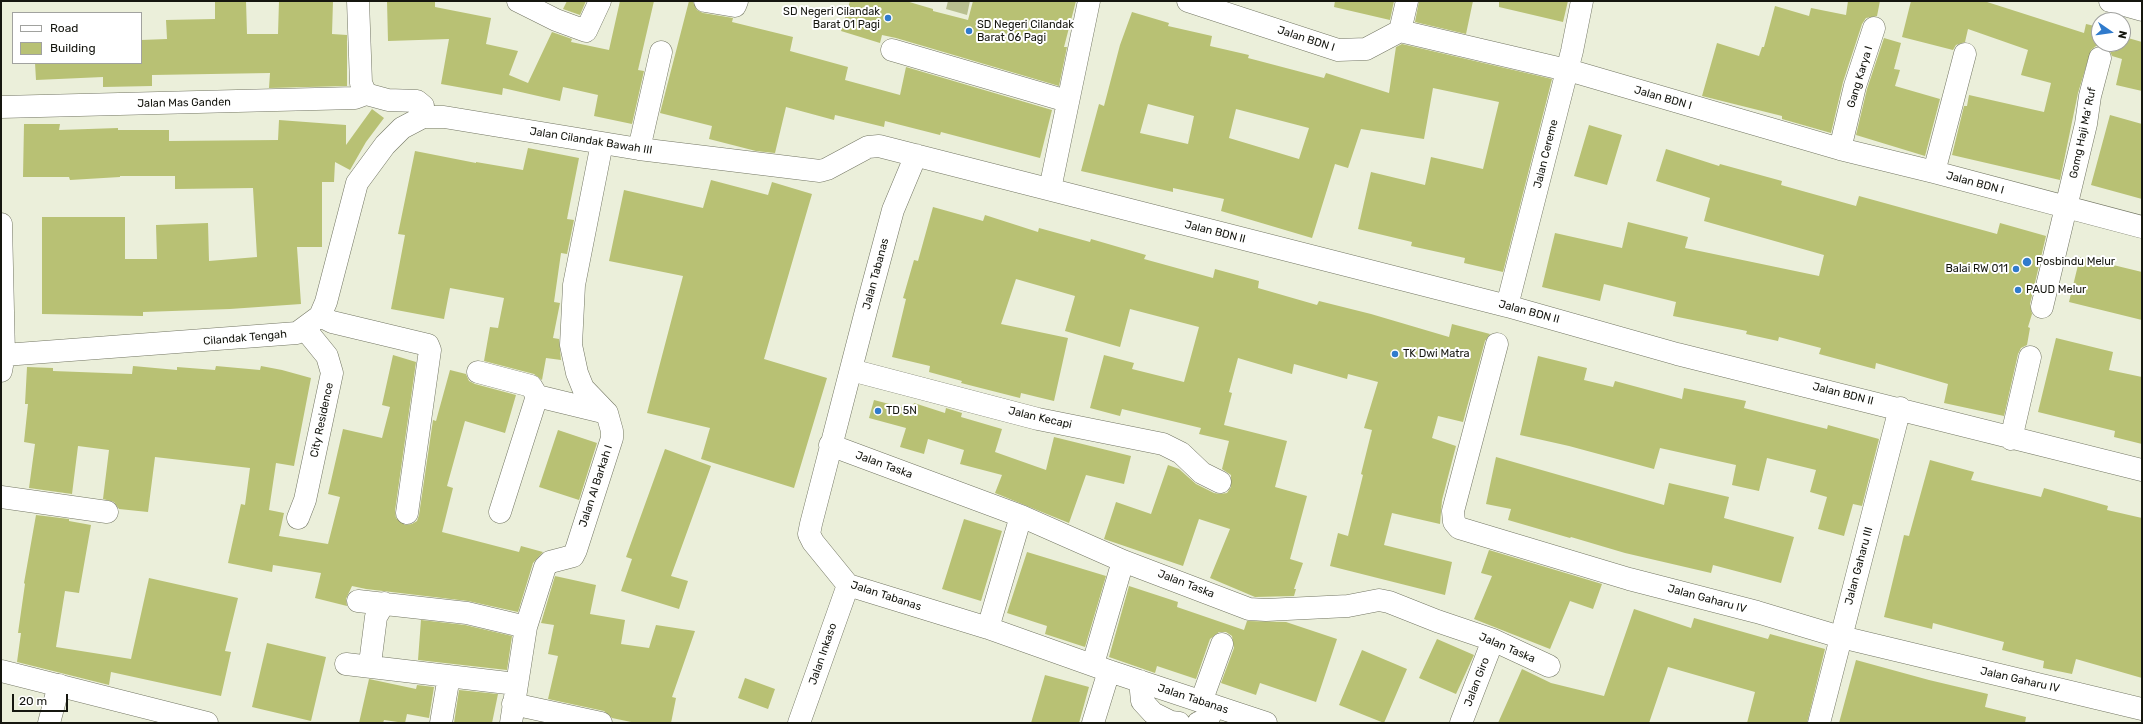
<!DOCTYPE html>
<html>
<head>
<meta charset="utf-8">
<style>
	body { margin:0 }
	#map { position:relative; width:2143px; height:724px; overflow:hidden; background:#ebefda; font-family:Rubik,sans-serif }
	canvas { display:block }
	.frame { position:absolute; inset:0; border:2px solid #15160f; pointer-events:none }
	.legend { position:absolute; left:12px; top:12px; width:130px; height:52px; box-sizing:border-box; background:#fff; border:1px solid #a1a29f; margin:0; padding:5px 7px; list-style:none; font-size:12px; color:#15160f }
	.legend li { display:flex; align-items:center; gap:8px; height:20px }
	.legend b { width:20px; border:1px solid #a1a29f }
	.north { position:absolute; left:2091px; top:12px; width:40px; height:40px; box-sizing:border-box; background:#fff; border:1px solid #a1a29f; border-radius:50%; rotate:103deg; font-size:11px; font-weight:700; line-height:16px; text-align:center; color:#15160f }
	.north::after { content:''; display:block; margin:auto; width:14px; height:18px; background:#307bcc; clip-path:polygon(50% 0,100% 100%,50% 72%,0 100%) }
	.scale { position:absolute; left:12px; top:694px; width:56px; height:18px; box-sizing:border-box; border:2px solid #15160f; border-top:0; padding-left:5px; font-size:12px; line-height:14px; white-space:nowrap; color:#15160f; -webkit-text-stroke:3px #fff; paint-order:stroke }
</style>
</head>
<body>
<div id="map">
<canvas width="2143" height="724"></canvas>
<div class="frame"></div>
<ul class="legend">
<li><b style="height:5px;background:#fff"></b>Road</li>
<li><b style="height:11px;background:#b8c174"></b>Building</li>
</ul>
<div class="north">N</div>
<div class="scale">20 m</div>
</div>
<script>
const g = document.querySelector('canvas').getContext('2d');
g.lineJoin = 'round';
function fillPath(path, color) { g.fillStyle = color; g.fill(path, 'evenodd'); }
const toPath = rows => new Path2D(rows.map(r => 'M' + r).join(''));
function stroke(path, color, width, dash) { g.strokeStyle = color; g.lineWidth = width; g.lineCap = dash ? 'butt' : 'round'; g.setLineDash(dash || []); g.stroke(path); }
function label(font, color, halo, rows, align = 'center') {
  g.font = font + ' Rubik,sans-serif'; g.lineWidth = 4; g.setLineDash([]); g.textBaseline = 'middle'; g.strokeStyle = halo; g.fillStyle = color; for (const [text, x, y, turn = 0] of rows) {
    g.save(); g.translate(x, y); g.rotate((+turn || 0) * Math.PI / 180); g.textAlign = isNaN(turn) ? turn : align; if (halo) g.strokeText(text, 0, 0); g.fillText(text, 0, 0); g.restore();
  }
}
fillPath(toPath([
	[948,1,970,1,967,15,946,9]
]), '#b8bf8f');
fillPath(toPath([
	[215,1,246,1,247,34,278,34,279,1,333,1,332,34,347,35,347,86,269,88,270,73,152,75,152,86,103,87,103,77,36,80,35,63,141,63,141,40,167,39,166,20,215,19],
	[387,1,435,1,435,7,491,18,486,44,518,51,509,75,528,83,552,32,572,39,571,42,609,50,620,1,654,1,638,70,644,71,632,124,594,116,598,95,563,87,560,101,503,88,502,95,441,84,449,39,388,41],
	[567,1,586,1,580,15,563,9],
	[689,1,693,2,697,10,703,13,733,18,732,22,793,37,790,51,848,67,845,80,900,95,906,67,1052,110,1040,158,941,132,940,135,885,121,884,127,835,115,834,120,786,107,775,153,756,151,709,139,712,126,660,113],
	[850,1,906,1,933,9,933,11,968,20,973,1,1076,1,1064,47,1067,47,1059,86,896,38,882,35,880,43,841,31],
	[1335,1,1394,1,1390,20,1334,7],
	[1419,1,1473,1,1466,34,1415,22],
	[1499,1,1568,1,1563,22,1499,7],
	[1848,1,1880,1,1877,16,1866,18,1862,24,1843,82,1831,133,1782,119,1782,116,1702,96,1717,43,1759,56,1762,47,1764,47,1775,6,1809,16,1811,8,1846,15],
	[1911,1,1984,1,2084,33,2086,24,2099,27,2099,44,2126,44,2128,38,2142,42,2142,91,2116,85,2122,59,2112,56,2109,49,2104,46,2096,46,2091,50,2078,93,2060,180,1952,155,1964,106,1967,106,1969,95,2044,112,2051,83,2021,75,2028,50,1968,29,1965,42,1956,45,1953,50,1902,37],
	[1132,12,1169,23,1168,26,1212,36,1210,46,1249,55,1248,58,1324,78,1326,73,1389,93,1396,47,1402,44,1552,79,1503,272,1464,263,1465,258,1411,246,1412,242,1358,229,1371,172,1425,185,1431,157,1483,169,1499,102,1433,88,1424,139,1361,129,1348,168,1335,164,1312,238,1221,211,1224,199,1173,188,1173,192,1081,171,1099,104,1104,106,1120,45],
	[1148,104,1194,116,1188,144,1140,133],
	[1236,109,1309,128,1299,159,1229,138],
	[1884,38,1901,43,1894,69,1900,70,1895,86,1940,99,1925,156,1856,135,1867,89],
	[372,109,384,118,366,142,350,170,335,162,334,182,322,182,322,247,297,247,301,304,230,309,143,312,143,316,42,314,42,217,125,217,125,259,157,259,156,225,208,223,209,261,257,257,253,188,175,189,175,176,120,176,120,177,70,180,69,177,23,177,24,124,60,124,59,130,118,128,118,130,169,130,169,141,278,140,279,120,346,125,346,145],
	[2110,115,2142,124,2142,199,2091,185],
	[1589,125,1622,135,1607,185,1574,176],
	[528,148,579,158,567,219,574,220,567,254,561,253,554,302,560,303,553,338,559,339,561,360,546,358,542,380,534,374,484,361,490,327,498,328,504,298,450,288,444,319,391,309,405,235,398,234,415,151,476,163,476,162,523,170],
	[1666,149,1719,166,1720,164,1782,181,1781,185,1856,206,1859,196,1997,234,2000,223,2046,236,2030,304,2032,314,2028,327,2030,328,2027,345,2021,348,2018,354,2004,416,1944,403,1948,384,1876,363,1875,369,1819,354,1821,348,1779,337,1778,341,1746,334,1747,331,1673,316,1676,302,1604,284,1600,301,1542,287,1555,233,1622,248,1628,222,1688,237,1685,248,1819,276,1824,255,1704,221,1710,198,1656,181],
	[711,180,768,195,772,182,812,194,764,359,827,378,794,488,701,459,710,428,647,413,683,276,609,261,624,190,703,208],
	[933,207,983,221,985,215,1038,232,1039,228,1090,242,1091,239,1146,255,1144,259,1213,278,1215,269,1259,281,1258,288,1317,305,1319,301,1371,314,1449,337,1452,324,1490,334,1485,341,1463,422,1438,416,1432,438,1456,446,1442,500,1440,524,1392,513,1384,545,1452,562,1445,595,1330,566,1338,533,1348,536,1363,475,1361,474,1372,430,1364,428,1378,382,1348,374,1347,379,1294,364,1292,374,1238,358,1229,392,1232,393,1224,425,1287,441,1275,487,1307,496,1290,559,1303,563,1294,589,1296,589,1294,596,1255,597,1210,578,1230,529,1199,519,1183,566,1104,539,1116,502,1151,514,1168,465,1179,469,1196,484,1214,493,1220,494,1227,493,1231,487,1231,475,1222,469,1229,441,1199,434,1201,428,1122,409,1120,416,1090,408,1104,355,1134,363,1132,369,1184,382,1199,327,1130,309,1120,347,1065,331,1075,296,1016,279,1001,324,1068,338,1054,401,1021,393,1020,398,961,383,962,381,929,372,930,366,892,357,906,299,903,298,914,260,918,261],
	[2080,257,2142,272,2142,320,2069,302],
	[2056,338,2113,352,2109,370,2142,377,2142,444,2114,437,2115,431,2038,412],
	[393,355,416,362,395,511,396,518,405,525,412,524,417,521,419,515,433,420,436,421,450,370,466,374,469,381,475,384,516,395,505,433,465,421,447,486,453,488,442,532,519,552,521,546,543,552,533,563,518,612,468,601,366,589,352,586,346,599,347,606,315,598,321,573,273,565,272,572,228,563,241,504,245,505,250,468,155,457,148,512,119,509,114,502,103,499,109,450,78,446,72,494,29,488,35,444,24,442,28,404,25,404,27,367,53,368,53,371,132,374,133,366,177,370,177,367,215,370,216,366,260,370,261,366,282,370,311,378,294,466,276,463,269,510,284,513,279,536,328,544,340,497,328,494,343,429,382,438,390,407,382,405],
	[1538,356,1587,368,1584,380,1613,387,1615,381,1682,399,1684,388,1746,401,1744,408,1827,429,1828,425,1879,439,1862,506,1853,504,1844,536,1818,529,1827,497,1810,492,1816,470,1767,458,1759,491,1732,485,1736,465,1660,448,1654,469,1569,446,1520,435],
	[874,400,912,410,914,403,945,413,946,408,962,413,961,417,1002,429,995,452,1046,470,1054,437,1131,456,1124,484,1086,475,1069,523,995,493,1002,475,960,464,964,450,928,439,924,454,900,447,906,428,869,418],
	[558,430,597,443,579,500,539,487],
	[665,449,711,466,671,576,688,581,679,609,621,591,632,559,626,557],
	[1496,457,1664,505,1669,483,1729,497,1724,518,1794,537,1781,583,1713,565,1711,573,1625,553,1571,537,1570,538,1508,520,1511,509,1486,504],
	[1930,460,1974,472,1971,480,2041,497,2044,488,2108,506,2107,510,2142,518,2142,678,2076,659,2072,674,2043,668,2044,661,2002,650,2004,642,1933,623,1932,629,1884,617,1904,535,1909,536],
	[36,515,69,519,69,521,91,525,79,593,65,591,56,647,131,659,149,578,238,598,225,651,231,652,221,696,111,672,109,685,17,662,21,633,18,633,25,584,24,583],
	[964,519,1002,531,981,601,942,589],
	[1489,550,1602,584,1593,609,1570,601,1550,649,1474,619,1492,576,1481,573],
	[1027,552,1106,576,1085,647,1045,634,1047,626,1007,613],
	[555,576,596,585,590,614,625,620,621,644,649,648,656,625,695,631,672,697,676,698,671,723,636,723,612,718,604,711,548,699,558,656,548,654,554,625,541,623],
	[1129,586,1178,602,1177,607,1244,630,1247,621,1286,622,1337,639,1316,702,1260,683,1256,695,1221,683,1234,648,1232,636,1226,632,1219,632,1210,639,1196,679,1157,666,1155,673,1109,657],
	[1634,609,1691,628,1694,618,1768,639,1770,634,1825,649,1807,723,1747,723,1755,692,1668,667,1649,723,1498,723,1522,669,1551,683,1604,696],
	[421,620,465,625,512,636,507,670,418,660],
	[1437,639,1474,655,1456,694,1419,678],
	[267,643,326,657,311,721,252,707],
	[1362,650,1407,669,1384,723,1339,705],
	[1856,660,1929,680,1988,694,1985,707,2026,717,2025,723,1839,723],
	[1045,675,1089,687,1079,723,1031,723],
	[745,678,775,689,768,709,738,698],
	[369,679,416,689,417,685,434,687,429,718,407,714,405,723,384,720,383,723,359,723],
	[459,690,498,694,492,723,454,723]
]), '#b8c174');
const minor = toPath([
	[358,1,361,83,366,94,388,100,417,101,423,106,423,117],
	[518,1,556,20,586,31,600,1],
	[705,1,735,6,737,1],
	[1188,1,1338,50,1366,49,1400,31,1575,72,1840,149,1934,172,2142,227],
	[2110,1,2142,10],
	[1400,31,1407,1],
	[892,50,1067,101],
	[1,107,355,98,366,94],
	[639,149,661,52],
	[1840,149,1855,86,1874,28],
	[916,155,893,210,867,307,811,524,809,534,813,542,848,585,988,628,1109,671,1266,723],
	[1934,172,1965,54],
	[1050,189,1089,1],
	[1,224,4,355,1,371],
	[1507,306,1572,51,1582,1],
	[2042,307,2086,124,2090,96,2100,58],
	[320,316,332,322,428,345,430,350,407,513],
	[1497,344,1453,511,1454,522,1459,528,1629,579,1757,612,1837,636,2142,709],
	[4,355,297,333,320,316,326,302,357,183,385,145,402,128,423,117,444,117,639,149,820,171,827,169,868,147,879,146,1507,306,1677,354,2142,470],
	[851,370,1038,419,1163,444,1181,453,1202,473,1220,482],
	[478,372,531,386,537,396,607,413],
	[2011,439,2030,357],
	[830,445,1021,516,1123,561,1249,609,1266,610,1348,606,1379,600,1389,602,1437,621,1493,640,1549,666],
	[1,497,107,512],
	[500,512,537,396],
	[298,518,305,500,332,373,327,356,305,329],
	[358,601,467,613,526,627],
	[988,628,1021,516],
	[371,656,376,617,384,603],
	[346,664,516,684],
	[1093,664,1123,561],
	[1,671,207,723],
	[1140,681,1142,701,1153,713,1171,722,1179,723],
	[1201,702,1222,644],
	[513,704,601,723],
	[49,723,59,685],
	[441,723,449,676],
	[511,723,526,627,545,567,550,562,573,556,576,550,612,438,612,431,607,413,583,388,577,373,571,345,574,285,602,143],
	[799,723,848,585],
	[1093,723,1109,671],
	[1198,723,1208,719,1215,706],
	[1461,723,1493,640],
	[1819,723,1900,408]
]);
stroke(minor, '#737663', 23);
stroke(minor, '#fff', 22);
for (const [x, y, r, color] of [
	[888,18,4,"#307bcc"],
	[969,31,4,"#307bcc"],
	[2027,262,5,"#307bcc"],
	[2016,269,4,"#307bcc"],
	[2018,290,4,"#307bcc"],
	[1395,354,4,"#307bcc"],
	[878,411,4,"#307bcc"]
]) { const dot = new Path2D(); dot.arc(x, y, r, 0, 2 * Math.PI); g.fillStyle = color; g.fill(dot); stroke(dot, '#fff', 1.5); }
label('11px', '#15160f', '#fff', [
	["SD Negeri Cilandak",880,12,"right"],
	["Barat 01 Pagi",880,25,"right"],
	["SD Negeri Cilandak",977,25],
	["Barat 06 Pagi",977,38],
	["Posbindu Melur",2036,262],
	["Balai RW 011",2008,269,"right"],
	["PAUD Melur",2026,290],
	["TK Dwi Matra",1403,354],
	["TD 5N",886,411]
], 'left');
label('11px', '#15160f', '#fff', [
	["Jalan BDN I",1306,39,18],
	["Gang Karya I",1860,77,-73],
	["Jalan BDN I",1663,98,16],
	["Jalan Mas Ganden",184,103,-1],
	["Gomg Haji Ma’ Ruf",2083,133,-78],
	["Jalan Cilandak Bawah III",591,141,9],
	["Jalan Cereme",1546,154,-76],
	["Jalan BDN I",1975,183,15],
	["Jalan BDN II",1215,232,14],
	["Jalan Tabanas",876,274,-75],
	["Jalan BDN II",1529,312,15],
	["Cilandak Tengah",245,338,-5],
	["Jalan BDN II",1843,394,14],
	["Jalan Kecapi",1040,418,13],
	["City Residence",322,420,-78],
	["Jalan Taska",884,465,20],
	["Jalan Al Barkah I",596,486,-72],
	["Jalan Gaharu III",1859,566,-75],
	["Jalan Taska",1186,584,21],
	["Jalan Tabanas",886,596,18],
	["Jalan Gaharu IV",1707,599,15],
	["Jalan Taska",1507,648,23],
	["Jalan Inkaso",823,654,-71],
	["Jalan Gaharu IV",2020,680,13],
	["Jalan Giro",1477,682,-69],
	["Jalan Tabanas",1193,699,18]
]);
</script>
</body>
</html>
